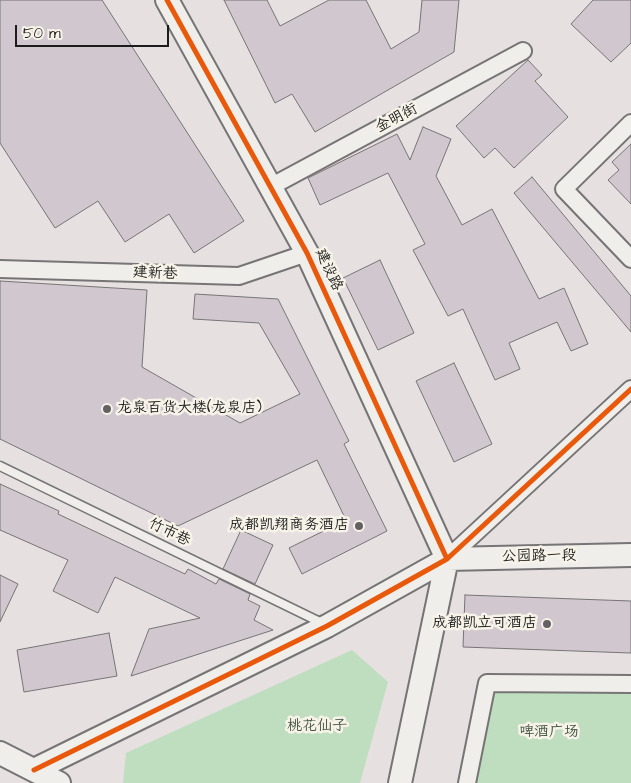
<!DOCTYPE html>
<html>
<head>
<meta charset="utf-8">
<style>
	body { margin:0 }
	#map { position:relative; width:631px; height:783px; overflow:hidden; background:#e6e0e1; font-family:"Architects Daughter",sans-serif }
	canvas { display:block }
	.scale { position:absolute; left:15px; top:25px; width:154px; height:22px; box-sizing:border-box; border:2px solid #1c1c1c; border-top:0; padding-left:6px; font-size:15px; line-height:18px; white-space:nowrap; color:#1c1c1c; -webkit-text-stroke:4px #f7f3e8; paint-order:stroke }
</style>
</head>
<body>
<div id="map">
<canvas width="631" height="783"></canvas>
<div class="scale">50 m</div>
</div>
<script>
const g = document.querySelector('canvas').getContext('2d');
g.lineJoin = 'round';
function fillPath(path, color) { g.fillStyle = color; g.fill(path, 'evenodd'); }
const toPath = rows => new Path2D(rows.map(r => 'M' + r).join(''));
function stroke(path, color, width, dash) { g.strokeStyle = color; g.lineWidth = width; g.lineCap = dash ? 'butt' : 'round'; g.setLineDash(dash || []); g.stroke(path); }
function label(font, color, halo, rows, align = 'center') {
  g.font = font + ' "Architects Daughter","LXGW WenKai TC",sans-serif'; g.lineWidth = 5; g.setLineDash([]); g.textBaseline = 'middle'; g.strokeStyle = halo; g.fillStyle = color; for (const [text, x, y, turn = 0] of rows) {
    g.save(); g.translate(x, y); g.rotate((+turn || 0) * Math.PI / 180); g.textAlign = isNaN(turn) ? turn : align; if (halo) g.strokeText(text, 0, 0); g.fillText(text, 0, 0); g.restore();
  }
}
fillPath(toPath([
	[352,650,388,682,360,783,123,783,126,753],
	[487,683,631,684,631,783,467,783]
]), '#bfdebf');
const building = toPath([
	[0,0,102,0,244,221,194,253,169,214,125,242,98,201,55,228,0,143,0,0],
	[224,0,267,0,280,26,329,0,366,0,391,49,419,32,422,0,459,0,454,52,315,132,292,94,275,103,224,0],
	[593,0,631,0,631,43,611,62,571,24,593,0],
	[528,60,542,75,535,81,568,117,514,168,495,148,484,158,456,126,528,60],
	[423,127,451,139,436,176,462,225,492,209,539,299,564,288,588,344,571,351,557,322,509,343,520,369,495,380,463,309,448,316,413,250,425,244,388,173,320,205,308,178,397,134,410,160,423,127],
	[631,144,631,204,608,180,619,170,612,162,631,144],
	[532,177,631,296,631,332,514,193,532,177],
	[380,260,414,333,378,350,343,278,380,260],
	[0,281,147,290,142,367,240,423,300,394,259,323,193,319,195,294,278,299,349,441,344,444,387,531,302,574,289,548,346,520,317,460,178,526,0,439,0,281],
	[454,363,492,444,454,462,416,381,454,363],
	[0,484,59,511,58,514,185,574,188,569,216,584,219,579,250,594,248,600,260,606,254,620,273,630,131,676,149,629,200,618,115,577,98,613,53,591,68,560,0,530,0,484],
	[241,530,273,545,255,584,223,569,241,530],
	[0,575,18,584,0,622,0,575],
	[465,595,631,601,631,653,463,647,465,595],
	[109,633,117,676,24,692,17,650,109,633]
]);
fillPath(building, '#d1c7cf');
stroke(building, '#777475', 1);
const lane = toPath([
	[0,466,322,623]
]);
const street = toPath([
	[631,123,564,189,631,259],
	[272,186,523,51],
	[0,269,239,276,307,253],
	[447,559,631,389],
	[467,783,487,683,631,684]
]);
const secondary = toPath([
	[167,0,307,253,447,559],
	[0,753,59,783],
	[34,770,327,626,447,559,631,555],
	[400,783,447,559]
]);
stroke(lane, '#777475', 11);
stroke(street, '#777475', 20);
stroke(secondary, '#777475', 26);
stroke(lane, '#f0eeeb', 8);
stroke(street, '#f0eeeb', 16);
stroke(secondary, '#f0eeeb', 22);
stroke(toPath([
	[167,0,307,253,447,559],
	[34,770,327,626,447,559,631,389]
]), '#e8590c', 5);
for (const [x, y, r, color] of [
	[107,409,5,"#636161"],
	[359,526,5,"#636161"],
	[547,624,5,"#636161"]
]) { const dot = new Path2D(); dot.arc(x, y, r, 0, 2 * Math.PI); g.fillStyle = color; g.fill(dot); stroke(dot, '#f7f3e8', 2); }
label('15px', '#1c1c1c', '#f7f3e8', [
	["金明街",397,119,-28],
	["建设路",328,270,65],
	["建新巷",155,274,2],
	["竹市巷",169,533,26],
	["公园路一段",539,557,-1]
]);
label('15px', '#1c1c1c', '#f7f3e8', [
	["龙泉百货大楼(龙泉店)",117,409,"left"],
	["成都凯翔商务酒店",349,526],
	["成都凯立可酒店",537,624]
], 'right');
label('15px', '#435644', '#f7f3e8', [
	["桃花仙子",317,727],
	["啤酒广场",549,733]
]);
</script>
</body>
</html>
